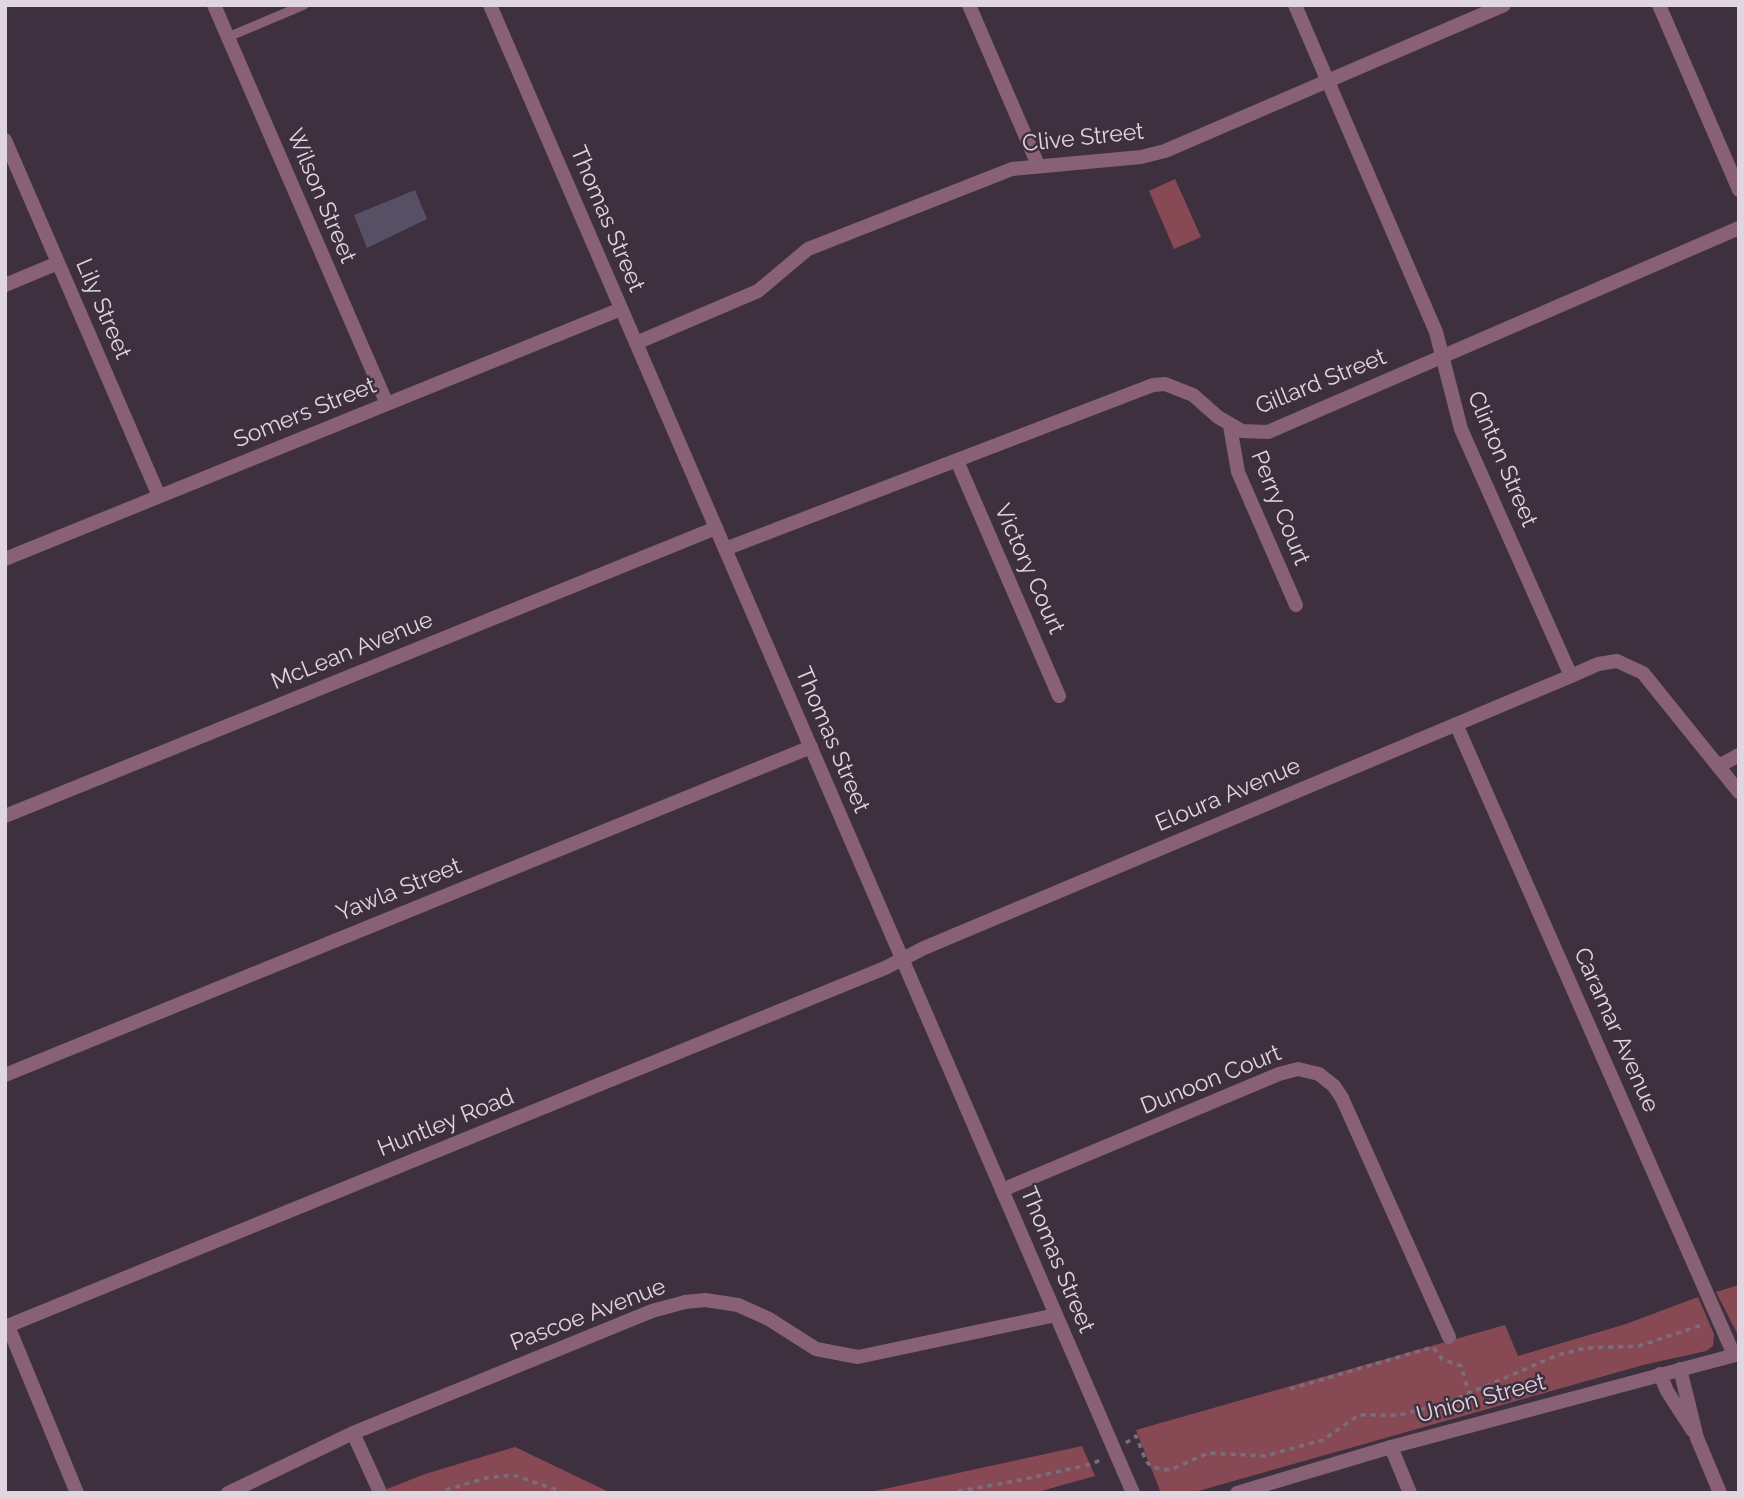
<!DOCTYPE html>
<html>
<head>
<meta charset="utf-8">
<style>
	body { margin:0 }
	#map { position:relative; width:1744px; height:1498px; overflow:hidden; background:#3f3040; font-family:Raleway,sans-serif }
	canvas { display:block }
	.frame { position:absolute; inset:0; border:7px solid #e0d6e0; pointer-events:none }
</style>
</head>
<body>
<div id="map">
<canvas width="1744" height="1498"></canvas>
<div class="frame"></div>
</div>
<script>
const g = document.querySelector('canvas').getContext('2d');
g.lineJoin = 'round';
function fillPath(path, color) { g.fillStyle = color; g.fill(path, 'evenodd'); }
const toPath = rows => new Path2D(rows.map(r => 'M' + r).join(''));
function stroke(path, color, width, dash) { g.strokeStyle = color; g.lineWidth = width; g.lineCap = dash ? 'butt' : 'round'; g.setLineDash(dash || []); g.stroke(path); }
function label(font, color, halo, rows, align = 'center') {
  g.font = font + ' Raleway,sans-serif'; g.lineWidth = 5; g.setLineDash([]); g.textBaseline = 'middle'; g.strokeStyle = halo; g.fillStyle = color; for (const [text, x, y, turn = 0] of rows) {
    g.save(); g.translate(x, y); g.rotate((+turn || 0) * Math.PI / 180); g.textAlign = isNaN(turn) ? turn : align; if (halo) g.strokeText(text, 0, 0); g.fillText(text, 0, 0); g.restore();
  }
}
fillPath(toPath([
	[1175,179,1201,237,1174,249,1149,191],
	[1739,1285,1739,1337,1716,1292],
	[1698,1297,1714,1334,1713,1346,1706,1351,1643,1365,1191,1493,1161,1493,1136,1430,1505,1325,1518,1356,1626,1324],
	[1082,1446,1095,1476,1034,1493,866,1493],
	[515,1447,611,1493,377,1493,425,1474]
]), '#874a55');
fillPath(toPath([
	[415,190,427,219,367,248,354,215]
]), '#574f63');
stroke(toPath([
	[1290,1389,1433,1347,1442,1359,1461,1366,1469,1394],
	[1126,1443,1136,1436,1146,1461,1151,1466,1163,1470,1173,1469,1208,1453,1265,1456,1323,1440,1359,1415,1399,1415,1444,1404,1558,1355,1585,1348,1639,1346,1705,1324],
	[436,1493,486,1478,513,1475,566,1493],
	[948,1493,1016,1481,1092,1464,1102,1459]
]), '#7b6e7c', 3.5, [5, 5]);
stroke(toPath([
	[228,37,304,5]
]), '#886175', 9);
stroke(toPath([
	[214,5,387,404],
	[969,5,1038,165],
	[1295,5,1436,332,1461,429,1571,676,1598,664,1617,661,1643,673,1739,792],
	[1659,5,1739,190],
	[5,140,159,496],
	[5,285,58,263],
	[636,343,758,291,808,249,1012,169,1141,157,1165,151,1504,5],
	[1230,426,1238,472,1296,605],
	[957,461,1059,696],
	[725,549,1153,385,1165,384,1193,395,1218,417,1242,431,1268,432,1739,228],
	[5,559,621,309],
	[1456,724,1734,1355],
	[1719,766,1739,755],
	[5,816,716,528],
	[5,1075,811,747],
	[1002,1190,1279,1074,1298,1069,1319,1074,1334,1086,1342,1098,1449,1337],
	[8,1326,77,1493],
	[5,1327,885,968,924,948,1571,676],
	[1680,1369,1697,1438,1720,1493],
	[1660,1374,1667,1391,1693,1431],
	[353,1433,379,1490],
	[1391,1447,1410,1493],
	[228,1493,353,1433,652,1311,685,1302,705,1300,738,1305,769,1319,816,1349,858,1357,1056,1315]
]), '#886175', 14);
stroke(toPath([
	[490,5,1133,1493],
	[1237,1493,1391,1447,1739,1354]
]), '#886175', 14);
label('23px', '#e0d6e0', '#3f3040', [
	["Clive Street",1083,138,-6],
	["Wilson Street",321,196,67],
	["Thomas Street",607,219,67],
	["Lily Street",103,309,67],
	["Gillard Street",1321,382,-22],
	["Somers Street",305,413,-22],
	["Clinton Street",1502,459,67],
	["Perry Court",1280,508,68],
	["Victory Court",1029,569,66],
	["McLean Avenue",352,651,-22],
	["Thomas Street",832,740,67],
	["Eloura Avenue",1228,795,-23],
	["Yawla Street",399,890,-22],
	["Caramar Avenue",1616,1030,66],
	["Dunoon Court",1211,1080,-22],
	["Huntley Road",446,1123,-22],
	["Thomas Street",1057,1260,67],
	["Pascoe Avenue",588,1315,-21],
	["Union Street",1481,1399,-15]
]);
</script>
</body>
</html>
